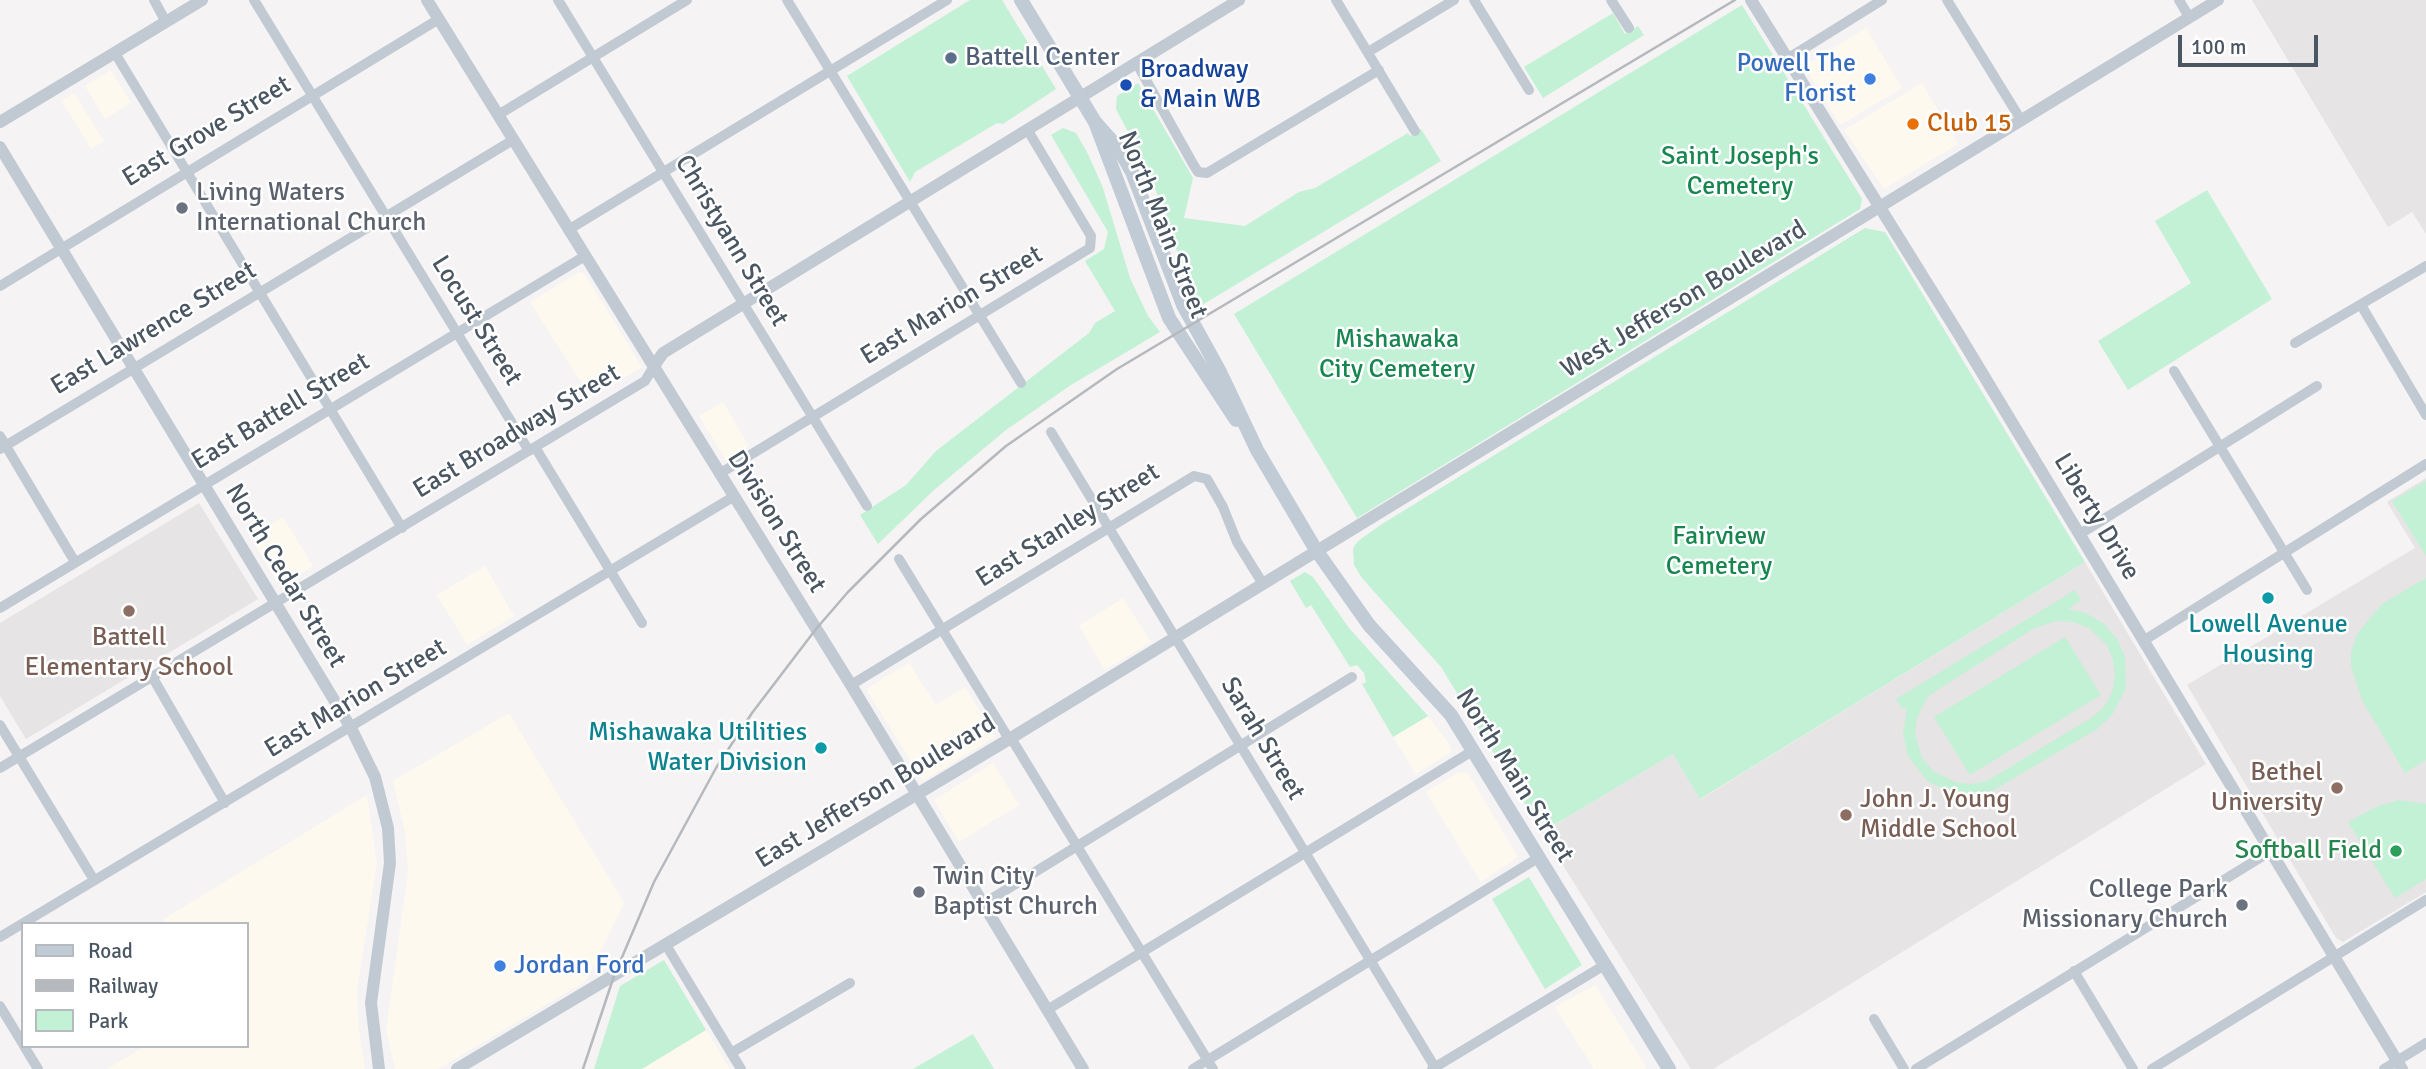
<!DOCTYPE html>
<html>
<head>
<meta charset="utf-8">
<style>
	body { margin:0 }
	#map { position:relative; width:2426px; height:1069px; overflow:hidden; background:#f5f3f3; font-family:Signika,sans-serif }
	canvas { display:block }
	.legend { position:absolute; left:21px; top:922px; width:228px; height:126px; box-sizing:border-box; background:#fff; border:2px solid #b7bbc0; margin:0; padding:9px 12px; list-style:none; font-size:21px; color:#4a5661 }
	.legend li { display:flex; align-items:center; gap:14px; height:35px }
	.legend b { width:35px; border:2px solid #b7bbc0 }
	.scale { position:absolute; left:2178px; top:35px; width:140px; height:32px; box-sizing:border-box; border:4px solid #4a5661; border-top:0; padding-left:9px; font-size:21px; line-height:24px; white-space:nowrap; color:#4a5661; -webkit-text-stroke:5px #fff; paint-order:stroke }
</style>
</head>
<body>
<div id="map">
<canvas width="2426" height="1069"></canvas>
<ul class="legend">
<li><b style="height:9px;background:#c1cbd6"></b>Road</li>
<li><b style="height:9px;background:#b5b8bd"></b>Railway</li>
<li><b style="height:19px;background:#c3f1d5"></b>Park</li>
</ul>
<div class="scale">100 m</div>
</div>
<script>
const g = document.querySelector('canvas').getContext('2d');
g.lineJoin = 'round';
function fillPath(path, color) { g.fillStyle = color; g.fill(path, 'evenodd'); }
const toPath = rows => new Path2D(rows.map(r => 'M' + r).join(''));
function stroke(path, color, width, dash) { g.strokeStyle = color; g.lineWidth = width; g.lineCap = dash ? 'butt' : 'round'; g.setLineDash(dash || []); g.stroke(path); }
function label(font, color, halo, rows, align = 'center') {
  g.font = font + ' Signika,sans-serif'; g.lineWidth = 5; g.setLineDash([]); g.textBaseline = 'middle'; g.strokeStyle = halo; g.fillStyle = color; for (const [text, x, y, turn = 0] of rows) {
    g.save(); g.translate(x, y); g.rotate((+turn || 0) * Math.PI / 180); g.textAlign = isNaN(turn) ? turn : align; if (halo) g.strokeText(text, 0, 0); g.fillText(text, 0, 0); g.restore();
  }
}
fillPath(toPath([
	[1866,28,1902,88,1840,125,1804,66],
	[111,70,131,103,105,119,85,86],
	[1922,83,1958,144,1884,189,1844,130],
	[74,93,104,141,91,149,62,101],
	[579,272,584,273,642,367,591,398,530,302],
	[723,402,749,446,726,460,699,416],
	[283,517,313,566,280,586,250,537],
	[485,566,514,616,467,645,437,595],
	[1123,598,1151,642,1105,670,1079,626],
	[909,663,936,705,965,687,995,737,923,781,866,689],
	[509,713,624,903,586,981,438,1069,395,1069,386,1030,408,872,405,833,393,781],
	[1428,716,1451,747,1451,752,1416,774,1393,737],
	[993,763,1019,805,959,842,934,800],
	[1459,772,1468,773,1518,857,1481,882,1426,792],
	[367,795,377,863,357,991,359,1031,365,1069,107,1069,145,1046,247,1046,247,924,165,924,162,920],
	[1595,985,1645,1065,1646,1069,1594,1069,1555,1007],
	[706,1030,730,1069,642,1069]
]), '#fdf9ef');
fillPath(toPath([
	[2252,0,2426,0,2426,234,2412,212,2388,227],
	[2426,478,2426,892,2343,942,2336,938,2187,685,2415,548,2387,502],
	[199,503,258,599,26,739,0,696,0,623],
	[2085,562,2206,764,1713,1069,1691,1069,1542,832,1673,754,1701,799]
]), '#e6e4e5');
fillPath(toPath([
	[970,0,1002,0,1056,89,1003,124,997,123,915,172,910,182,847,76],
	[1742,5,1862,199,1860,209,1357,518,1234,314],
	[1613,13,1625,34,1638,26,1644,35,1543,98,1524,67],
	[1138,83,1193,178,1184,218,1245,226,1299,192,1315,188,1408,133,1410,136,1421,129,1441,161,1197,308,1150,174,1116,109,1117,96],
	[1063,128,1076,133,1088,154,1103,188,1130,278,1148,316,1160,332,1071,385,1006,430,934,490,878,544,860,515,906,485,936,451,1089,333,1095,323,1115,311,1085,261,1104,249,1108,232,1051,135],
	[2207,190,2272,299,2128,390,2098,341,2191,283,2155,221],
	[1865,228,1885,232,2085,562,1700,799,1673,754,1542,832,1441,667,1362,578,1354,565,1353,548,1358,541,1382,524],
	[2426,481,2426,556,2392,501],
	[1305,572,1313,577,1349,628,1428,716,1393,737,1362,684,1366,682,1364,673,1357,665,1350,667,1311,605,1306,608,1290,581],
	[2426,578,2426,760,2405,773,2362,700,2351,666,2351,653,2357,634,2382,604],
	[2075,590,2081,600,2068,609,2086,613,2104,624,2117,639,2125,657,2126,688,2112,715,2097,729,1992,791,1959,795,1928,782,1908,756,1903,734,1907,707,1902,709,1896,699],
	[2056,621,2073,622,2089,628,2107,645,2113,660,2115,676,2112,693,2104,707,2091,718,1987,781,1971,784,1955,782,1933,771,1922,758,1915,734,1917,718,1928,696,2033,629],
	[2065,637,2101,695,1970,775,1934,717],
	[2400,800,2426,804,2426,879,2395,898,2348,822,2378,806],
	[1529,877,1582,965,1545,989,1492,899],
	[664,960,706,1030,642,1069,594,1069,620,986],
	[973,1034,994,1069,913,1069]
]), '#c3f1d5');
stroke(toPath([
	[154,0,166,22],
	[254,0,529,451],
	[558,0,867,506],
	[787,0,1021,383],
	[1336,0,1415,131],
	[1474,0,1529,90],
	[1611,0,1629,28],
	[1947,0,2021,120],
	[2179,0,2189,17],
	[1368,52,1454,0],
	[115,53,402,528],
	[1787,59,1882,0],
	[1136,62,1193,164,1198,172,1207,173,1379,70],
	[498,115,687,0],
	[568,230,947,0],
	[0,286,439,19],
	[2361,305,2426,415],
	[2295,343,2426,266],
	[2174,371,2307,590],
	[1051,432,1436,1069],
	[0,436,75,562],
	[535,447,642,623],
	[0,449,513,140],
	[719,474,1090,248,1091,236,1027,129],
	[2080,534,2317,386],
	[899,559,1009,739],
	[0,608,585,256],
	[2143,641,2426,464],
	[153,678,225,803],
	[851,685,1194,476,1207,479,1223,507,1237,542,1263,584],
	[0,725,94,880],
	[1011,738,1213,1069],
	[0,768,645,381,654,366],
	[983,904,1352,677],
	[0,937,733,497],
	[666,945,741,1069],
	[2074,971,2133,1069],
	[0,1006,23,1044],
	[1047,1010,1474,750],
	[1874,1019,1904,1069],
	[24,1046,38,1069],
	[731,1053,850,983],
	[1193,1069,1538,858],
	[1432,1069,1603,966],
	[1916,1069,2271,851],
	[2152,1069,2426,900],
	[2384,1069,2426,1043]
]), '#c1cad2', 10);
stroke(toPath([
	[427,0,851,685,1083,1069],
	[1751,0,1958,333,2402,1069],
	[0,122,202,0],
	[0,147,351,728,375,777,388,828,390,863,371,1003,379,1069],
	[654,366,663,353,1239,0],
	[457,1069,1011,738,2218,0]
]), '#c1cad2', 12);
stroke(toPath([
	[1021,0,1095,122,1169,318,1236,420],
	[1095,122,1119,149,1132,172,1183,305,1220,372,1257,450,1316,550,1369,625,1451,715,1669,1069]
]), '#c1cbd6', 14);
stroke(toPath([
	[583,1069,614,976,654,882,716,768,752,713,816,629,848,592,921,519,1006,446,1117,369,1735,0]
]), '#b5b8bd', 2.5);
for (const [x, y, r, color] of [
	[951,58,7,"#5c6f8a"],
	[1870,79,7,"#3f7fe0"],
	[1126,85,7,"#1a4fb4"],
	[1913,124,7,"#e8710a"],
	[182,208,7,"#6b7280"],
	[2268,598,7,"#0f9aa8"],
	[129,611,7,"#8d6e63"],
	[821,748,7,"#0f9aa8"],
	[2337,788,7,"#8d6e63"],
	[1846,815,7,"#8d6e63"],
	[2396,851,7,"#2e9e5b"],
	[919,892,7,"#6b7280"],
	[2242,905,7,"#6b7280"],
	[500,966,7,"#3f7fe0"]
]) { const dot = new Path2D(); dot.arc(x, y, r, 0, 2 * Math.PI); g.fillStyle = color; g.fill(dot); stroke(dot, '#fff', 2.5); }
label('26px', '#4e5e75', '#fff', [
	["Battell Center",965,58]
], 'left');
label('26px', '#366cbe', '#fff', [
	["Powell The",1856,64],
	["Florist",1856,94],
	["Jordan Ford",514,966,"left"]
], 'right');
label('26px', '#164399', '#fff', [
	["Broadway",1140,70],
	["& Main WB",1140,100]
], 'left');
label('26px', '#c56008', '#fff', [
	["Club 15",1927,124]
], 'left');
label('26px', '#4a5661', '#fff', [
	["East Grove Street",207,132,-31],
	["North Main Street",1162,225,68],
	["Christyann Street",731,241,59],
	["West Jefferson Boulevard",1684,300,-31],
	["East Marion Street",952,306,-31],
	["Locust Street",476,321,58],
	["East Lawrence Street",154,329,-31],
	["East Battell Street",281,412,-31],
	["East Broadway Street",517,432,-31],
	["Liberty Drive",2096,517,59],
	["Division Street",776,522,58],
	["East Stanley Street",1068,526,-32],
	["North Cedar Street",285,576,59],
	["East Marion Street",356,699,-31],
	["Sarah Street",1262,739,59],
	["North Main Street",1514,776,58],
	["East Jefferson Boulevard",876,792,-31]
]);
label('26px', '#17864f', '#fff', [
	["Saint Joseph's",1740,157],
	["Cemetery",1740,187],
	["Mishawaka",1397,340],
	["City Cemetery",1397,370],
	["Fairview",1719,537],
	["Cemetery",1719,567]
]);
label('26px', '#5b616d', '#fff', [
	["Living Waters",196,193],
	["International Church",196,223],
	["Twin City",933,877],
	["Baptist Church",933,907],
	["College Park",2228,890,"right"],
	["Missionary Church",2228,920,"right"]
], 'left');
label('26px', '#0d838f', '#fff', [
	["Lowell Avenue",2268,625],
	["Housing",2268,655],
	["Mishawaka Utilities",807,733,"right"],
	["Water Division",807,763,"right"]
]);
label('26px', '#785e54', '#fff', [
	["Battell",129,638],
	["Elementary School",129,668],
	["Bethel",2323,773,"right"],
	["University",2323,803,"right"],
	["John J. Young",1860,800,"left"],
	["Middle School",1860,830,"left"]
]);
label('26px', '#27864d', '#fff', [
	["Softball Field",2382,851]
], 'right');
</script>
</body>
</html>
